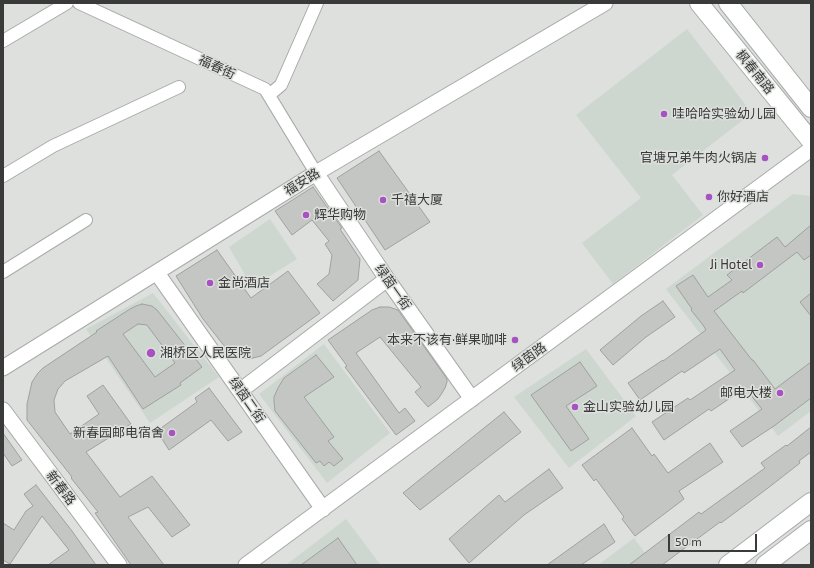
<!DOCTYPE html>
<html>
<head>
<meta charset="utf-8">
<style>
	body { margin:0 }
	#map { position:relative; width:814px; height:568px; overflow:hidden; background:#dde0dd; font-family:"Exo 2",sans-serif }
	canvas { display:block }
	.frame { position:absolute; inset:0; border:4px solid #393a39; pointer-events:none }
	.scale { position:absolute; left:668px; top:534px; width:89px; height:18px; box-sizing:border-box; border:2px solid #393a39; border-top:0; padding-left:5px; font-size:12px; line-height:14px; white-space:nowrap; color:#393a39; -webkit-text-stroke:3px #dde0dd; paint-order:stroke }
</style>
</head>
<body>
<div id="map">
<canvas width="814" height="568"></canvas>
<div class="frame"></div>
<div class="scale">50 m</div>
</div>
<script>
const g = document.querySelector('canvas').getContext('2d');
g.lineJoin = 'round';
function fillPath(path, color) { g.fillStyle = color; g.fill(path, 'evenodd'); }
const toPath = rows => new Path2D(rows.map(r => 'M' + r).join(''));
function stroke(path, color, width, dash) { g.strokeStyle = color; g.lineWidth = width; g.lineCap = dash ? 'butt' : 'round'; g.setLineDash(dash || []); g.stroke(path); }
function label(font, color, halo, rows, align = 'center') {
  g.font = font + ' "Exo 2","Noto Sans SC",sans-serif'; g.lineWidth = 3; g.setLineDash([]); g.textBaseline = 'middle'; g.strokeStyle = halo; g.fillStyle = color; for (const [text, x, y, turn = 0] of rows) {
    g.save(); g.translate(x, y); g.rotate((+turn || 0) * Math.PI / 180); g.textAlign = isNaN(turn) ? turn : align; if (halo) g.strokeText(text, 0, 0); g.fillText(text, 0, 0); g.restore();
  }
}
fillPath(toPath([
	[687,29,752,113,672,175,703,215,613,284,582,243,641,198,576,115],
	[793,194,811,196,811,411,778,436,666,289],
	[270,219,297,259,252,287,229,247],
	[153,293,219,377,150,423,86,329],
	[324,344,390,433,327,483,259,394],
	[586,349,636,416,569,468,514,397],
	[346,519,380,564,379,565,286,565],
	[634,538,654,565,598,565]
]), '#ced7cf');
const building = toPath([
	[379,151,430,222,385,250,337,178,379,151],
	[313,187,342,228,340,229,360,259,358,280,333,301,317,284,329,274,332,255,325,244,329,241,312,220,292,235,275,211,313,187],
	[811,225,811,255,804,260,797,252,743,293,742,291,714,311,752,360,753,360,775,389,811,362,811,398,774,426,742,447,730,431,762,409,745,388,711,411,709,409,664,440,652,422,688,398,690,400,735,370,720,349,684,373,682,371,640,400,628,383,663,360,663,361,706,330,703,325,691,310,692,309,676,286,693,275,708,297,732,280,727,275,777,237,785,247,811,225],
	[217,250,251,298,288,271,320,313,261,356,249,359,238,357,229,352,203,319,176,276,217,250],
	[811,293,811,316,800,302,811,293],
	[663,301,675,317,646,337,613,365,600,350,641,316,663,301],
	[142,304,152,306,157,310,202,367,180,383,181,385,143,409,108,356,65,381,58,389,54,400,55,412,70,434,99,414,87,396,103,385,131,424,86,452,120,497,152,476,190,525,172,537,148,507,128,517,164,565,131,565,95,513,98,512,71,478,72,477,27,420,27,404,32,382,38,373,43,368,97,332,96,331,130,309,136,306,142,304],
	[138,324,147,325,175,363,155,377,123,334,138,324],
	[380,307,389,307,398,310,447,379,447,382,445,388,442,393,438,399,428,407,415,392,421,387,380,337,356,353,399,413,405,408,415,421,396,435,345,367,347,366,328,340,372,310,380,307],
	[316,355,334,377,304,397,334,437,328,441,343,459,334,466,329,462,324,466,320,461,316,463,275,411,274,402,274,397,278,388,284,378,316,355],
	[580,362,597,386,566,406,589,439,571,451,531,395,580,362],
	[209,388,242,432,228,441,211,420,169,450,157,431,197,402,195,398,209,388],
	[504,412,521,432,420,510,403,493,504,412],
	[811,427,811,452,799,461,800,463,768,488,721,523,720,522,662,565,629,565,699,512,701,514,765,468,761,463,786,445,787,446,811,427],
	[632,428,652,456,654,454,668,473,710,443,723,462,679,491,684,499,635,536,622,519,624,517,596,479,594,481,582,465,632,428],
	[3,433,22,460,12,466,3,453,3,433],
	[549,469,563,488,524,515,469,563,449,539,499,495,505,502,549,469],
	[36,485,72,531,96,565,48,565,69,550,42,516,10,564,3,560,3,523,14,530,26,511,33,506,24,494,36,485],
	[604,524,615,542,581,565,547,565,604,524],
	[338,538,357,565,301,565,338,538]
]);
fillPath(building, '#c3c6c3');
stroke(building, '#9ea19f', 1);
const minor = toPath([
	[79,3,265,89,316,173],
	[3,41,67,3],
	[269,95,281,85,317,3],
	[3,176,53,146,179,87],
	[3,272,86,220]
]);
const tertiary = toPath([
	[316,173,387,279,472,399],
	[157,273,323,509],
	[3,368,316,173,605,3],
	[240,391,387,279],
	[3,410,119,565],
	[246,565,811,149]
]);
const secondary = toPath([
	[699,3,811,141],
	[728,3,811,108],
	[728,565,811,502],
	[765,565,811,530]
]);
stroke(minor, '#a8aba9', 14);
stroke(tertiary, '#a8aba9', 17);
stroke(secondary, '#a8aba9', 20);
stroke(minor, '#fff', 12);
stroke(tertiary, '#fff', 15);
stroke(secondary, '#fff', 18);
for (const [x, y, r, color] of [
	[664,114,4,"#a752c0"],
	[765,158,4,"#a752c0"],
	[709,197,4,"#a752c0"],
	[383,200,4,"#a752c0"],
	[306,215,4,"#a752c0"],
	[760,265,4,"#a752c0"],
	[210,283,4,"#a752c0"],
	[515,340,4,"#a752c0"],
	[151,353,5,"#a752c0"],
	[780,393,4,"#a752c0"],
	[575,407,4,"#a752c0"],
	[172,433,4,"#a752c0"]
]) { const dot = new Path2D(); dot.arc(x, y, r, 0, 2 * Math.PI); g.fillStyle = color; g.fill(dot); stroke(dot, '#dde0dd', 1.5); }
label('13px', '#393a39', '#dde0dd', [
	["福春街",217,67,25],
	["枫春南路",755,72,51],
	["福安路",302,182,-32],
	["绿茵一街",393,287,55],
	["绿茵路",529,357,-36],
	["绿茵二街",247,400,55],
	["新春路",61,488,53]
]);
label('13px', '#393a39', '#dde0dd', [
	["哇哈哈实验幼儿园",672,114],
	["官塘兄弟牛肉火锅店",757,158,"right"],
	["你好酒店",717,197],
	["千禧大厦",391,200],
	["辉华购物",314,215],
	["Ji Hotel",752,265,"right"],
	["金尚酒店",218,283],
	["本来不该有·鲜果咖啡",507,340,"right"],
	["湘桥区人民医院",160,353],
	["邮电大楼",772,393,"right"],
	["金山实验幼儿园",583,407],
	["新春园邮电宿舍",164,433,"right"]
], 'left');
</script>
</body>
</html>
